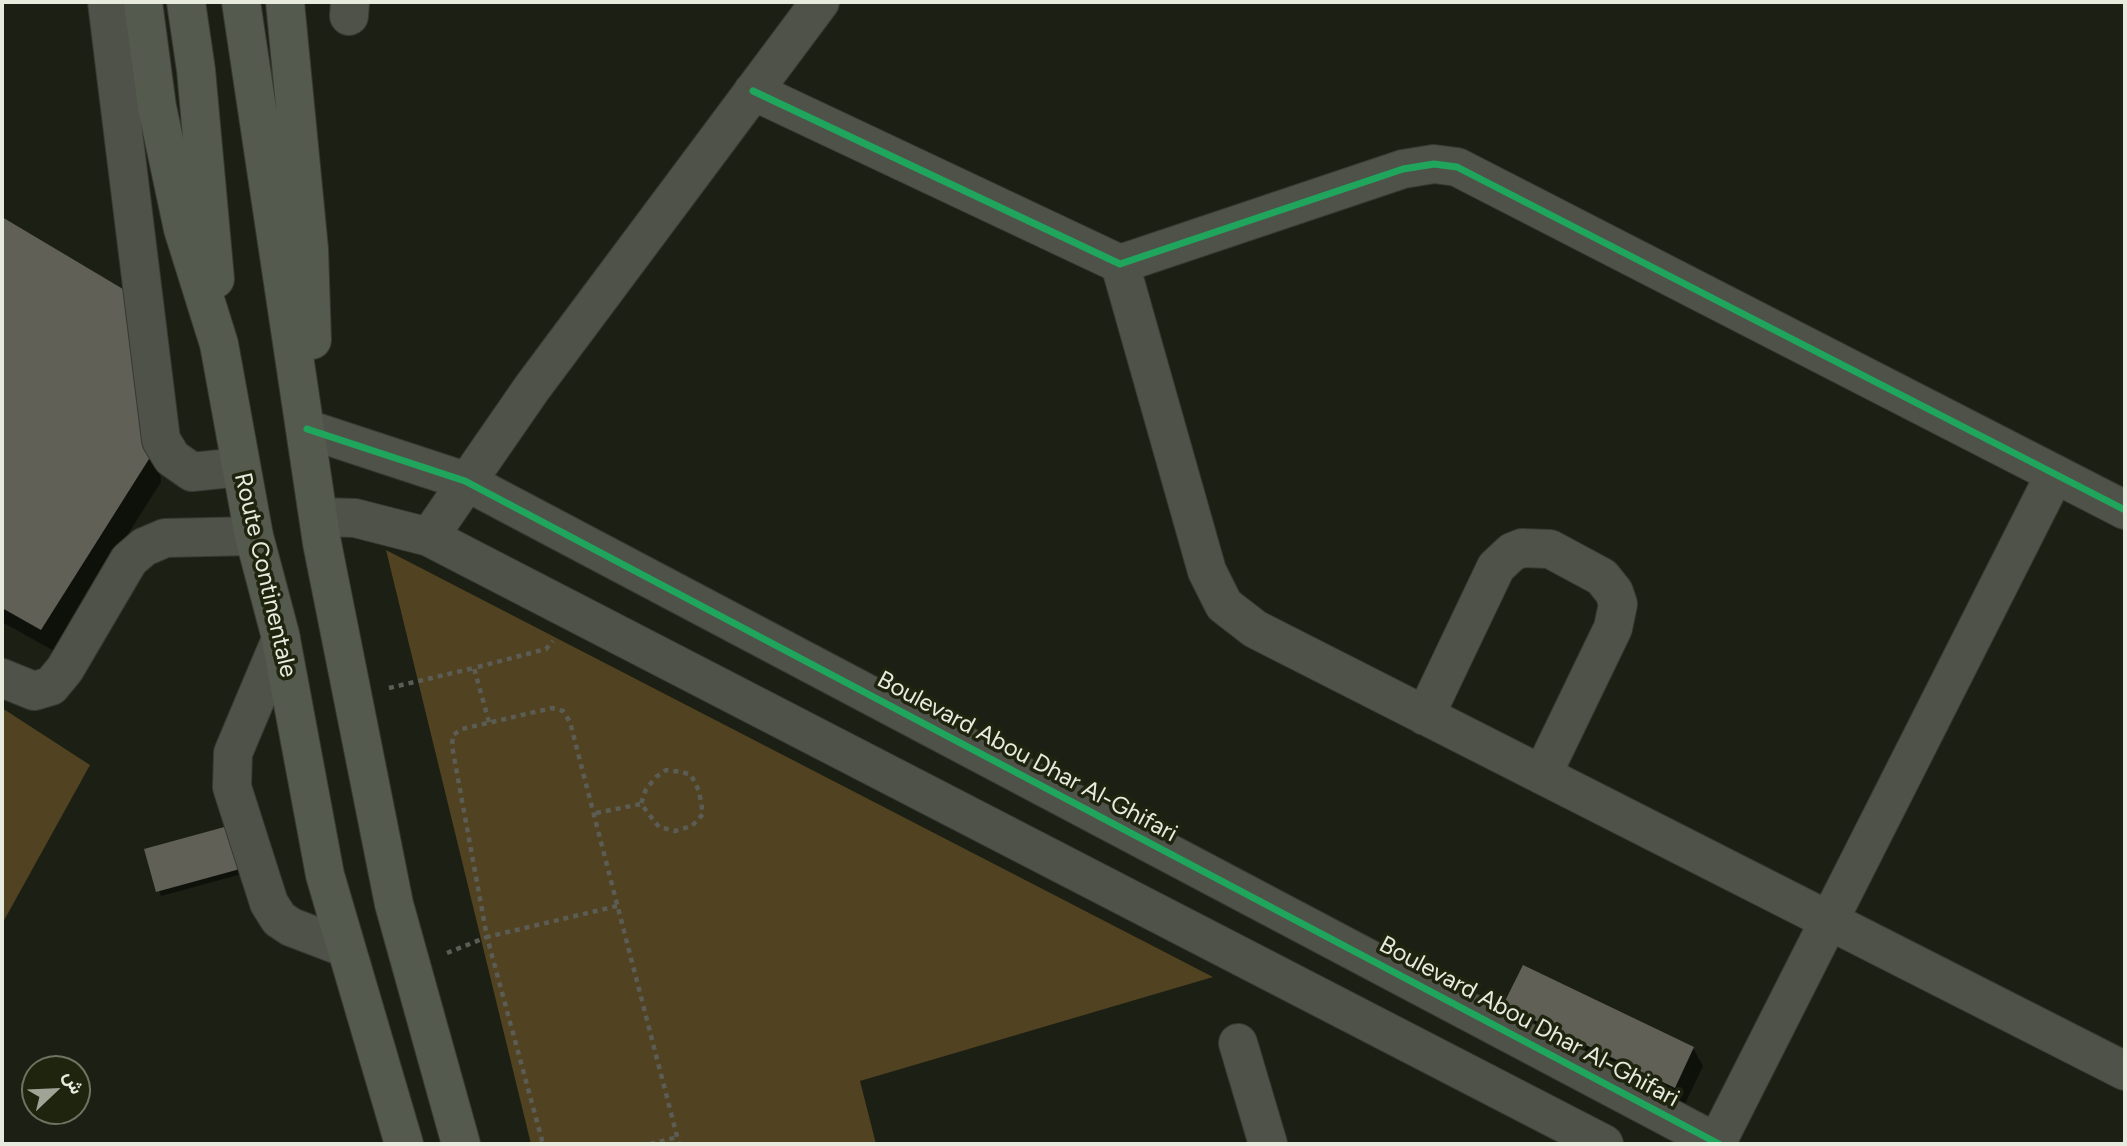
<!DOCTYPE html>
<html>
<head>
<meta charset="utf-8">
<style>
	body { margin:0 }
	#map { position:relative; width:2127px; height:1146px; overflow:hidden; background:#1c1f14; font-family:Figtree,Vazirmatn,sans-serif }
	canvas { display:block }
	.frame { position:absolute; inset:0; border:4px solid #e7ebde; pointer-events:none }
	.north { position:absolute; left:21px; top:1055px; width:70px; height:70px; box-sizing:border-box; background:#1f240f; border:2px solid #6f7462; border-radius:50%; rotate:67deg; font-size:19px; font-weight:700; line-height:28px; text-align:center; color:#e7ebde }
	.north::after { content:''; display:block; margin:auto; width:24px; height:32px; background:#a0a497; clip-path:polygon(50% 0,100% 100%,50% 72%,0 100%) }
</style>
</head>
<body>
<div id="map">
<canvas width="2127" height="1146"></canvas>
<div class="frame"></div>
<div class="north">ش</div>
</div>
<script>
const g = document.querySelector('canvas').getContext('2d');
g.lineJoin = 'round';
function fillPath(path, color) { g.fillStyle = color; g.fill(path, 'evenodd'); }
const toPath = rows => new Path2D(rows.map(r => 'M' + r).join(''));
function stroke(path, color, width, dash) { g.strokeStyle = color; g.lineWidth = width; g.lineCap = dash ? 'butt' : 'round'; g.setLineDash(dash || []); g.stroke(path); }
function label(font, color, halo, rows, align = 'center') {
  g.font = font + ' Figtree,sans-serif'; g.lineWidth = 7; g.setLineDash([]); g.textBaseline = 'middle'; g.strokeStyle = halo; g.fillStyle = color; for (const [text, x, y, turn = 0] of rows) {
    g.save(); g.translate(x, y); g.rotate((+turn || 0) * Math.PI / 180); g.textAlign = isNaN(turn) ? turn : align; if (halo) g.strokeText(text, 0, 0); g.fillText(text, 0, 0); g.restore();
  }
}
fillPath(toPath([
	[386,550,1213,977,860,1081,876,1144,531,1144],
	[2,708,90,765,2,924]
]), '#514221');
fillPath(toPath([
	[2,219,132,296,145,319,161,482,54,651,2,622],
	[147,850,253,871,161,896],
	[1505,1005,1693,1048,1703,1066,1685,1104,1515,1022]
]), '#0007');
fillPath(toPath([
	[2,217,133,295,149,459,41,630,2,608],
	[239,823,251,866,156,892,144,849],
	[1523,965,1694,1047,1675,1088,1503,1005]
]), '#606056');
const minor = toPath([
	[107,2,161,440,172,458,192,472,240,467],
	[349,16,350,2],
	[753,91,1120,264,1403,169,1434,164,1457,167,2125,510],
	[1120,264,1207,571,1224,605,1255,629,2125,1071],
	[307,429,465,481,1719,1144],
	[320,517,355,518,429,537,1604,1144],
	[429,537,532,388,820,2],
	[281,639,233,753,232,787,269,903,279,919,291,927,346,948],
	[2,678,34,691,51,686,65,669,129,560,144,547,165,538,254,536],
	[1425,716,1496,567,1512,552,1522,548,1550,549,1602,577,1614,592,1618,604,1613,628,1542,775],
	[1238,1043,1268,1144],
	[1716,1144,2055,474]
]);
const major = toPath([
	[143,2,157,107,183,229,219,344,254,536,280,634,325,875,404,1144],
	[186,2,196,70,215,279],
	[241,2,322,543,394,904,461,1144],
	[285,2,309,249,312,340]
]);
stroke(minor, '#373a31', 40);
stroke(major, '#373a31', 40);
stroke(toPath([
	[389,688,474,668],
	[489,722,474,668,546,649,553,641],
	[596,813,641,804,659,827,675,831,692,826,703,814,699,791,691,775,682,772,666,770,656,777,646,789,641,804],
	[617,906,487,937,452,746,453,735,462,729,552,708,563,711,570,722,679,1144],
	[447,953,487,937,543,1144],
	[650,1144,678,1137]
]), '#5b5d55', 4.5, [5, 5]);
stroke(minor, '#4f5249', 38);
stroke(major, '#545a4e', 38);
stroke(toPath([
	[753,91,1120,264,1403,169,1434,164,1457,167,2125,510],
	[307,429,465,481,1719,1144]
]), '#20a55d', 7);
label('24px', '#e7ebde', '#1f240f', [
	["Route Continentale",265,575,77],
	["Boulevard Abou Dhar Al-Ghifari",1027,757,28],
	["Boulevard Abou Dhar Al-Ghifari",1529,1022,28]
]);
</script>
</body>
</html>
